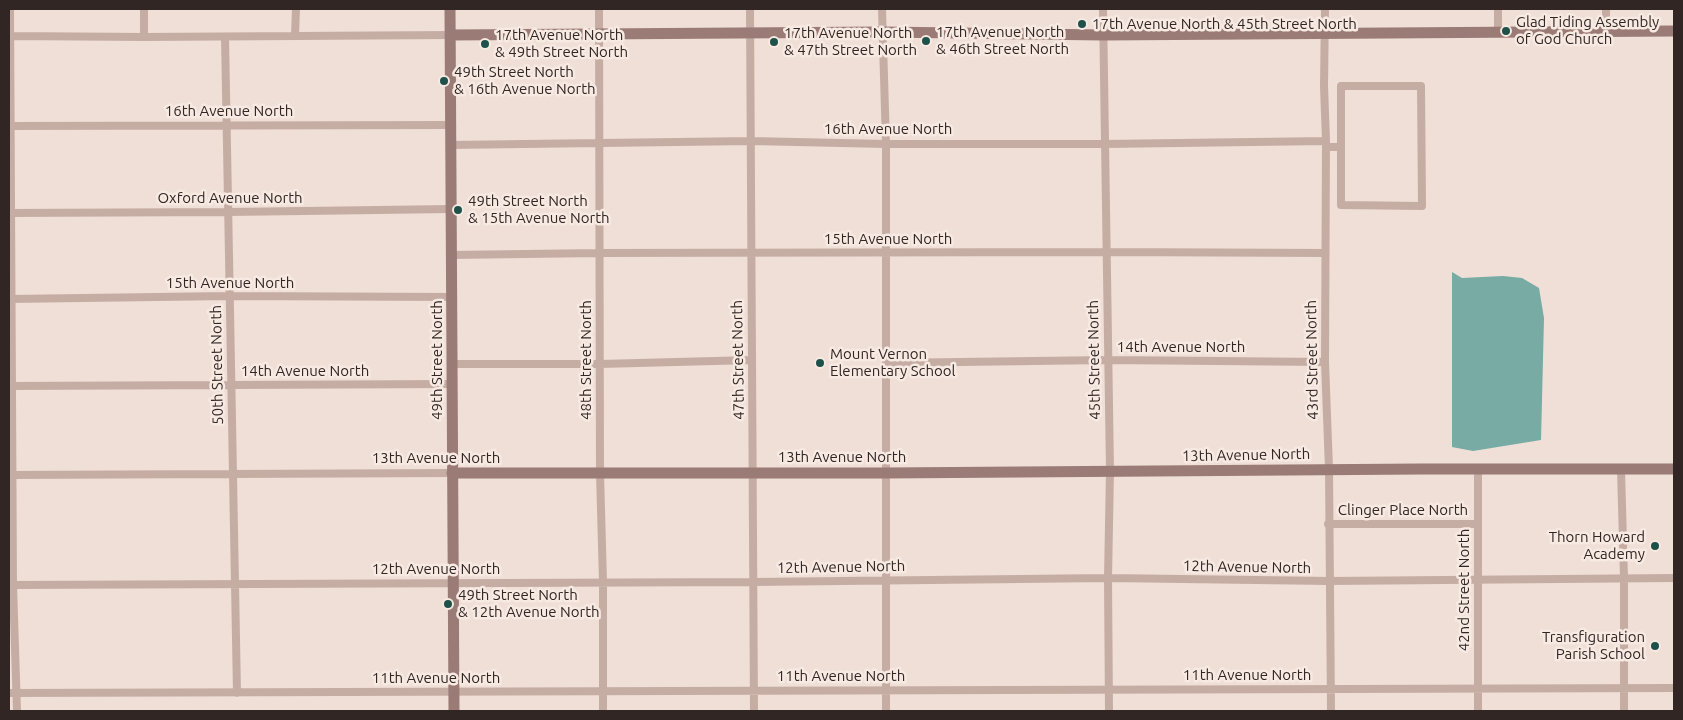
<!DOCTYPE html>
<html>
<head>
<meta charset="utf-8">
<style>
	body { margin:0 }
	#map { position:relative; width:1683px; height:720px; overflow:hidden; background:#efdfd7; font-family:Ubuntu,sans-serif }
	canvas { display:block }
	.frame { position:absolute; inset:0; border:10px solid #322625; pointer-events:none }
</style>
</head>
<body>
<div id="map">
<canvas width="1683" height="720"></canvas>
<div class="frame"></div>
</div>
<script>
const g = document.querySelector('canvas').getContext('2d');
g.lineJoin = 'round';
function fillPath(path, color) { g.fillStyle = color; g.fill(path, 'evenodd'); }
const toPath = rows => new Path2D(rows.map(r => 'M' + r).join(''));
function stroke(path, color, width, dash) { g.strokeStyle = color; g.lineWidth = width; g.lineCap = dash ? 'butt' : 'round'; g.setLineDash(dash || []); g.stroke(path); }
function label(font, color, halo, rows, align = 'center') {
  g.font = font + ' Ubuntu,sans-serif'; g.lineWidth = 5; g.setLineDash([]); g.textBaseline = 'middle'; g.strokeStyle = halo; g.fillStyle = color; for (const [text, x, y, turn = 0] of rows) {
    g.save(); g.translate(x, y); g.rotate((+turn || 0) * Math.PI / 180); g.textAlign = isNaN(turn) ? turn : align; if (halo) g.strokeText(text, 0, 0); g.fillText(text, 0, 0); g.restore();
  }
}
fillPath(toPath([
	[1452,272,1462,278,1503,276,1522,278,1539,288,1544,318,1541,440,1473,451,1452,447]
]), '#77aba3');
stroke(toPath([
	[10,9,13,585,17,711],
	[144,9,144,37],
	[599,9,600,473,603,582,603,711],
	[750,9,754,711],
	[882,9,886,144,886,711],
	[1103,9,1110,471,1108,578,1109,711],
	[1325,9,1324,86,1326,141,1325,362,1329,469,1331,711],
	[1498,9,1498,33],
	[1606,32,1606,9],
	[295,35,296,9],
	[9,36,144,37,450,35],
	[225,37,237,693],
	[9,126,450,125],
	[450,145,751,141,886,144,1105,144,1326,141],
	[1326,147,1341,147,1341,86,1421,86,1422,206,1341,205,1341,147],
	[9,213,228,212,451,209],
	[451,255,599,253,1107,252,1325,253],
	[9,299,230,296,451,297],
	[886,363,1108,360,1325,362],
	[452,364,600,364,752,360],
	[9,386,452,384],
	[1621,469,1624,578,1624,711],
	[9,475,452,473],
	[1328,524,1478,524],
	[9,585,753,582,1108,578,1329,581,1674,578],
	[9,693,1674,688],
	[1478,711,1478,469]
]), '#c6ada4', 8);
stroke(toPath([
	[450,9,454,711],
	[450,35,883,32,1103,35,1674,31],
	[452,473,886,473,1421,469,1674,469]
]), '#9a7b75', 11);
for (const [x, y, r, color] of [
	[1082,24,5,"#1d514a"],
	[1506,31,5,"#1d514a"],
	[926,41,5,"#1d514a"],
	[774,42,5,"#1d514a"],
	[485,44,5,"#1d514a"],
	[444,81,5,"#1d514a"],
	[458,210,5,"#1d514a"],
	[820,363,5,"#1d514a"],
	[1655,546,5,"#1d514a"],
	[448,604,5,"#1d514a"],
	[1655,646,5,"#1d514a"]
]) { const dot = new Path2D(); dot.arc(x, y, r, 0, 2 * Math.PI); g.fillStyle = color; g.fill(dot); stroke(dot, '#f7eae2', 2); }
label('15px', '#322625', '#f7eae2', [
	["Glad Tiding Assembly",1516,22],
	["of God Church",1516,39],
	["17th Avenue North & 45th Street North",1092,24],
	["17th Avenue North",936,32],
	["& 46th Street North",936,49],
	["17th Avenue North",784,33],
	["& 47th Street North",784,50],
	["17th Avenue North",495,35],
	["& 49th Street North",495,52],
	["49th Street North",454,72],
	["& 16th Avenue North",454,89],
	["49th Street North",468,201],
	["& 15th Avenue North",468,218],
	["Mount Vernon",830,354],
	["Elementary School",830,371],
	["Thorn Howard",1645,537,"right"],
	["Academy",1645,554,"right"],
	["49th Street North",458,595],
	["& 12th Avenue North",458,612],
	["Transfiguration",1645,637,"right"],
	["Parish School",1645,654,"right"]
], 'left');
label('15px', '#322625', '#f7eae2', [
	["16th Avenue North",229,111],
	["16th Avenue North",888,129],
	["Oxford Avenue North",230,198],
	["15th Avenue North",888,239],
	["15th Avenue North",230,283],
	["14th Avenue North",1181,347],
	["49th Street North",437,360,-90],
	["48th Street North",586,360,-90],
	["47th Street North",738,360,-91],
	["45th Street North",1094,360,-91],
	["43rd Street North",1312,360,-91],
	["50th Street North",217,365,-91],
	["14th Avenue North",305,371],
	["13th Avenue North",1246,455,-1],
	["13th Avenue North",842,457],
	["13th Avenue North",436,458],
	["Clinger Place North",1403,510],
	["12th Avenue North",841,567,-1],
	["12th Avenue North",1247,567,1],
	["12th Avenue North",436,569],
	["42nd Street North",1464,590,-90],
	["11th Avenue North",1247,675],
	["11th Avenue North",841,676],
	["11th Avenue North",436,678]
]);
</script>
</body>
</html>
